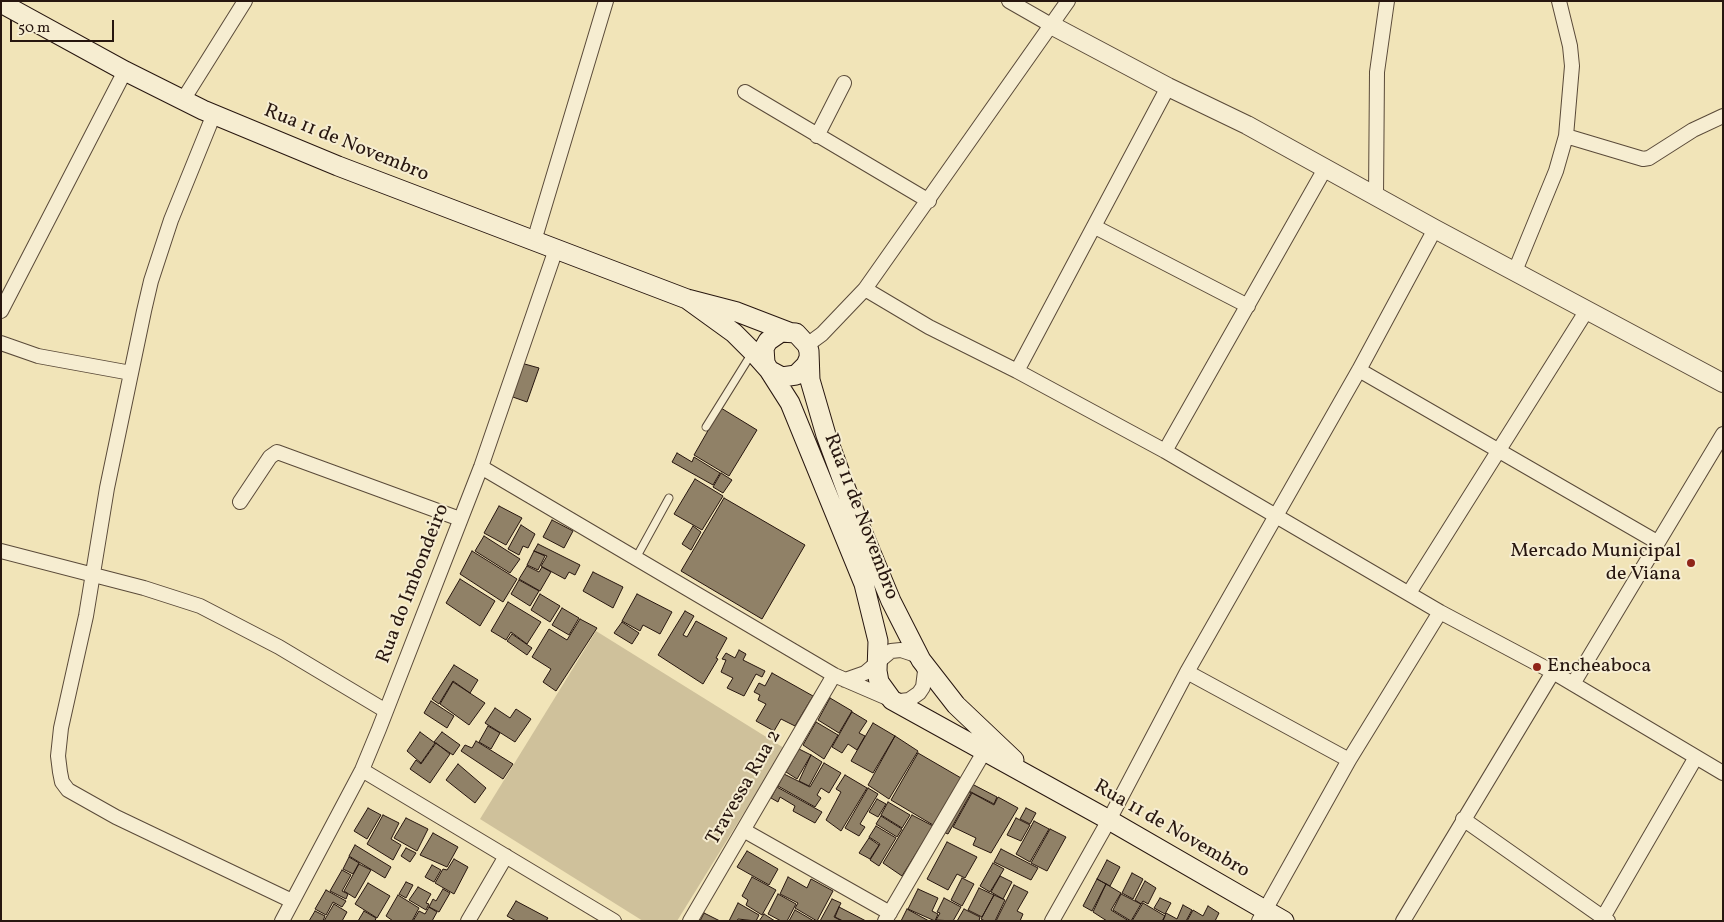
<!DOCTYPE html>
<html>
<head>
<meta charset="utf-8">
<style>
	body { margin:0 }
	#map { position:relative; width:1724px; height:922px; overflow:hidden; background:#f1e4b8; font-family:Vollkorn,serif }
	canvas { display:block }
	.frame { position:absolute; inset:0; border:2px solid #27160f; pointer-events:none }
	.scale { position:absolute; left:10px; top:20px; width:104px; height:22px; box-sizing:border-box; border:2px solid #27160f; border-top:0; padding-left:6px; font-size:15px; line-height:18px; white-space:nowrap; color:#27160f; -webkit-text-stroke:4px #f6edd1; paint-order:stroke }
</style>
</head>
<body>
<div id="map">
<canvas width="1724" height="922"></canvas>
<div class="frame"></div>
<div class="scale">50 m</div>
</div>
<script>
const g = document.querySelector('canvas').getContext('2d');
g.lineJoin = 'round';
function fillPath(path, color) { g.fillStyle = color; g.fill(path, 'evenodd'); }
const toPath = rows => new Path2D(rows.map(r => 'M' + r).join(''));
function stroke(path, color, width, dash) { g.strokeStyle = color; g.lineWidth = width; g.lineCap = dash ? 'butt' : 'round'; g.setLineDash(dash || []); g.stroke(path); }
function label(font, color, halo, rows, align = 'center') {
  g.font = font + ' Vollkorn,serif'; g.lineWidth = 4; g.setLineDash([]); g.textBaseline = 'middle'; g.strokeStyle = halo; g.fillStyle = color; for (const [text, x, y, turn = 0] of rows) {
    g.save(); g.translate(x, y); g.rotate((+turn || 0) * Math.PI / 180); g.textAlign = isNaN(turn) ? turn : align; if (halo) g.strokeText(text, 0, 0); g.fillText(text, 0, 0); g.restore();
  }
}
fillPath(toPath([
	[596,631,784,748,677,921,643,921,480,819]
]), '#cfc19b');
const building = toPath([
	[521,363,539,368,527,402,510,396,521,363],
	[721,408,757,430,729,476,694,455,721,408],
	[677,453,692,462,694,457,720,473,713,485,672,462,677,453],
	[721,473,732,480,723,493,713,487,721,473],
	[695,479,723,496,702,530,674,514,695,479],
	[724,498,805,545,762,619,681,571,724,498],
	[499,506,522,518,506,545,484,533,499,506],
	[552,520,573,531,564,548,543,537,552,520],
	[521,525,535,534,528,548,523,546,519,555,508,549,521,525],
	[693,526,701,532,691,550,682,544,693,526],
	[484,536,520,559,510,573,475,551,484,536],
	[538,544,580,565,575,575,569,572,565,579,541,566,547,556,534,551,538,544],
	[472,551,517,579,503,602,460,574,472,551],
	[534,551,545,556,538,570,527,565,534,551],
	[527,566,539,572,542,567,551,572,540,591,519,579,527,566],
	[593,572,623,587,613,608,583,591,593,572],
	[460,579,495,601,480,626,446,603,460,579],
	[519,580,539,591,530,606,511,594,519,580],
	[540,594,560,606,550,622,531,610,540,594],
	[637,594,672,612,660,634,643,625,640,631,622,621,637,594],
	[508,602,541,622,527,644,511,632,506,640,491,631,508,602],
	[562,608,579,618,569,635,552,625,562,608],
	[685,611,694,616,683,635,687,637,696,621,727,638,716,658,718,659,703,684,658,655,685,611],
	[580,619,597,628,556,691,543,682,551,669,532,657,549,629,567,640,580,619],
	[622,622,639,633,632,644,614,633,622,622],
	[512,634,532,648,527,655,507,641,512,634],
	[739,650,746,654,743,660,765,671,762,677,756,674,744,696,727,688,733,678,721,672,726,660,722,659,726,653,735,658,739,650],
	[454,665,478,680,470,693,453,681,439,704,432,699,454,665],
	[772,673,813,696,795,726,781,719,774,731,756,721,766,704,758,700,760,695,754,692,759,683,765,686,772,673],
	[453,682,485,703,469,725,440,704,453,682],
	[830,698,852,711,839,733,818,720,830,698],
	[431,701,454,716,447,728,424,713,431,701],
	[495,708,510,718,516,709,531,719,515,742,485,723,495,708],
	[852,712,867,721,859,733,865,736,857,750,848,744,842,753,832,747,852,712],
	[816,722,838,735,824,759,803,745,816,722],
	[873,723,895,736,873,773,851,761,873,723],
	[488,726,500,733,491,749,479,742,488,726],
	[420,732,435,743,421,763,407,751,420,732],
	[442,732,460,745,453,755,434,742,442,732],
	[895,736,918,751,889,799,868,785,895,736],
	[476,741,513,764,503,779,461,751,465,745,472,748,476,741],
	[436,743,450,754,430,783,410,769,416,760,421,764,436,743],
	[799,749,811,755,797,779,786,772,799,749],
	[918,753,961,778,933,825,891,800,918,753],
	[811,755,822,762,809,786,799,781,811,755],
	[824,763,841,773,829,793,821,788,817,795,821,798,815,807,778,786,784,774,810,787,824,763],
	[458,764,486,788,475,803,446,780,458,764],
	[845,775,867,788,841,831,826,820,841,792,836,789,845,775],
	[972,784,997,797,994,804,969,791,972,784],
	[777,787,822,812,815,823,793,811,795,806,780,797,778,802,771,798,777,787],
	[868,788,878,794,860,824,865,827,859,836,845,828,868,788],
	[965,790,971,793,948,834,941,831,965,790],
	[972,793,994,805,998,797,1018,808,991,853,973,845,976,838,953,827,972,793],
	[877,799,886,804,878,817,869,812,877,799],
	[888,802,910,815,902,828,881,815,888,802],
	[368,808,381,815,367,839,354,831,368,808],
	[1026,808,1036,813,1030,824,1020,819,1026,808],
	[383,815,399,823,391,839,401,845,393,860,367,844,383,815],
	[912,815,933,826,902,876,883,863,912,815],
	[881,816,902,829,897,837,876,824,881,816],
	[406,818,428,829,417,851,394,838,406,818],
	[1016,818,1030,825,1021,841,1007,835,1016,818],
	[1034,821,1049,829,1030,862,1016,854,1034,821],
	[876,826,896,838,879,866,870,860,880,844,869,837,876,826],
	[1050,829,1066,837,1047,871,1031,863,1050,829],
	[433,833,458,847,447,867,420,855,433,833],
	[869,838,879,845,870,859,859,853,869,838],
	[947,842,977,857,965,878,957,874,948,890,927,879,947,842],
	[355,845,391,867,385,878,349,856,355,845],
	[406,848,416,853,410,862,401,856,406,848],
	[1001,849,1038,868,1031,880,994,862,1001,849],
	[747,851,778,869,769,885,737,867,747,851],
	[349,857,359,863,353,874,343,869,349,857],
	[454,859,468,867,454,894,435,883,443,869,447,870,454,859],
	[1107,860,1120,867,1110,886,1097,879,1107,860],
	[993,863,1004,869,990,892,980,886,993,863],
	[359,864,371,870,355,898,344,891,359,864],
	[432,865,441,870,434,882,425,877,432,865],
	[342,870,351,875,342,891,348,894,346,899,330,891,342,870],
	[1132,873,1143,879,1133,899,1122,893,1132,873],
	[1000,876,1012,882,1003,899,991,892,1000,876],
	[752,877,776,890,762,915,746,905,748,900,742,896,752,877],
	[788,877,807,888,811,879,833,891,817,921,795,908,798,903,780,894,788,877],
	[962,878,974,884,962,906,951,900,962,878],
	[1097,879,1106,884,1092,911,1083,906,1097,879],
	[1145,881,1156,888,1148,904,1143,901,1141,904,1135,900,1145,881],
	[406,882,413,885,406,898,399,894,406,882],
	[368,883,390,896,377,918,355,904,368,883],
	[1106,884,1121,893,1111,910,1129,921,1107,921,1093,912,1106,884],
	[1014,885,1028,892,1017,911,1023,914,1020,921,996,921,1014,885],
	[418,887,431,894,426,903,429,904,426,910,409,900,418,887],
	[979,888,994,895,982,917,968,910,979,888],
	[443,889,450,893,439,912,429,907,433,899,436,901,443,889],
	[918,889,938,898,932,911,938,914,935,921,908,909,918,889],
	[326,890,346,901,342,907,333,902,326,915,315,909,326,890],
	[778,894,796,904,787,921,781,921,768,914,778,894],
	[1121,894,1141,904,1131,921,1113,910,1121,894],
	[398,895,419,908,412,921,393,921,386,916,398,895],
	[994,895,1005,900,995,921,985,921,981,919,994,895],
	[944,898,961,907,953,921,936,920,940,913,937,912,944,898],
	[1160,898,1171,903,1165,914,1154,908,1160,898],
	[832,899,841,903,834,917,842,921,820,921,832,899],
	[516,901,548,918,546,921,516,921,507,916,516,901],
	[738,903,759,915,756,921,738,919,737,921,729,921,738,903],
	[1143,903,1165,916,1162,921,1132,921,1143,903],
	[334,904,347,912,342,921,324,921,334,904],
	[1183,905,1192,910,1186,921,1163,921,1166,913,1177,919,1183,905],
	[1208,906,1219,913,1215,921,1187,921,1193,910,1203,916,1208,906],
	[429,907,437,912,432,921,413,921,419,911,425,914,429,907],
	[839,907,866,921,843,921,835,917,839,907],
	[907,909,929,921,901,921,907,909],
	[964,909,980,917,979,921,957,921,964,909],
	[795,910,814,921,789,921,795,910],
	[315,911,325,916,323,921,309,921,315,911],
	[364,911,376,918,375,921,358,921,364,911],
	[704,913,720,921,700,921,704,913],
	[764,914,775,921,759,921,764,914]
]);
fillPath(building, '#908167');
stroke(building, '#27160f', 1);
const service = toPath([
	[706,427,752,353],
	[636,558,669,498]
]);
const minor = toPath([
	[1009,1,1051,25],
	[745,92,929,201],
	[183,100,245,1],
	[214,114,171,220,151,281,144,311,107,488,86,616,61,728,58,756,60,772,62,782,68,790,116,817,292,901],
	[817,136,844,83],
	[1566,136,1643,159,1649,158,1693,130,1723,116],
	[1376,196,1377,72,1387,1],
	[1095,227,1248,306],
	[534,241,606,1],
	[1515,271,1556,171,1566,136,1572,66,1570,46,1559,1],
	[865,289,929,327,1017,371,1165,451,1440,612,1553,672,1723,773],
	[1,311,125,71],
	[1,343,38,356,131,373],
	[807,345,822,334,865,289,1068,1],
	[1359,370,1657,542],
	[1017,371,1168,87],
	[1165,451,1326,167],
	[481,467,834,675,892,700,900,701,909,700,919,693,923,687,925,671,921,660,913,654,901,650,891,651,865,673,845,680],
	[240,502,270,457,277,452,460,519],
	[1,551,144,588,200,606,279,647,386,711],
	[1409,593,1587,310],
	[1187,672,1349,760],
	[1573,684,1723,434],
	[362,770,614,921],
	[1463,819,1608,921],
	[745,831,890,913],
	[282,921,362,770,379,729,481,467,556,249],
	[468,921,506,856],
	[690,921,834,675],
	[885,921,984,752],
	[1052,921,1109,820,1187,672,1359,370,1435,229],
	[1259,921,1349,760,1440,612],
	[1403,921,1553,672],
	[1601,921,1696,757]
]);
const tertiary = toPath([
	[1051,25,1168,87,1247,125,1435,229,1723,383]
]);
const secondary = toPath([
	[1,3,125,71,203,110,338,166,687,299,737,312,789,332],
	[687,299,734,333,753,352,769,370,790,403,864,584,878,641,877,671,879,682,892,700,1109,820,1284,921],
	[809,358,806,365,796,375,782,377,769,370,765,363,764,348,768,341,781,332,796,333,807,345,809,351,810,380,826,435,857,519,891,601,921,660,956,705,1014,760]
]);
stroke(service, '#5a4a39', 9);
stroke(minor, '#5a4a39', 16);
stroke(tertiary, '#5a4a39', 20);
stroke(secondary, '#27160f', 21);
stroke(service, '#f6edd1', 7);
stroke(minor, '#f6edd1', 14);
stroke(tertiary, '#f6edd1', 18);
stroke(secondary, '#f6edd1', 19);
for (const [x, y, r, color] of [
	[1691,563,5,"#8f2418"],
	[1537,667,5,"#8f2418"]
]) { const dot = new Path2D(); dot.arc(x, y, r, 0, 2 * Math.PI); g.fillStyle = color; g.fill(dot); stroke(dot, '#f6edd1', 2); }
label('20px', '#27160f', '#f6edd1', [
	["Rua 11 de Novembro",346,144,22],
	["Rua 11 de Novembro",860,517,69],
	["Rua do Imbondeiro",414,584,-69],
	["Travessa Rua 2",745,788,-60],
	["Rua 11 de Novembro",1171,830,30]
]);
label('20px', '#27160f', '#f6edd1', [
	["Mercado Municipal",1681,552],
	["de Viana",1681,575],
	["Encheaboca",1547,667,"left"]
], 'right');
</script>
</body>
</html>
